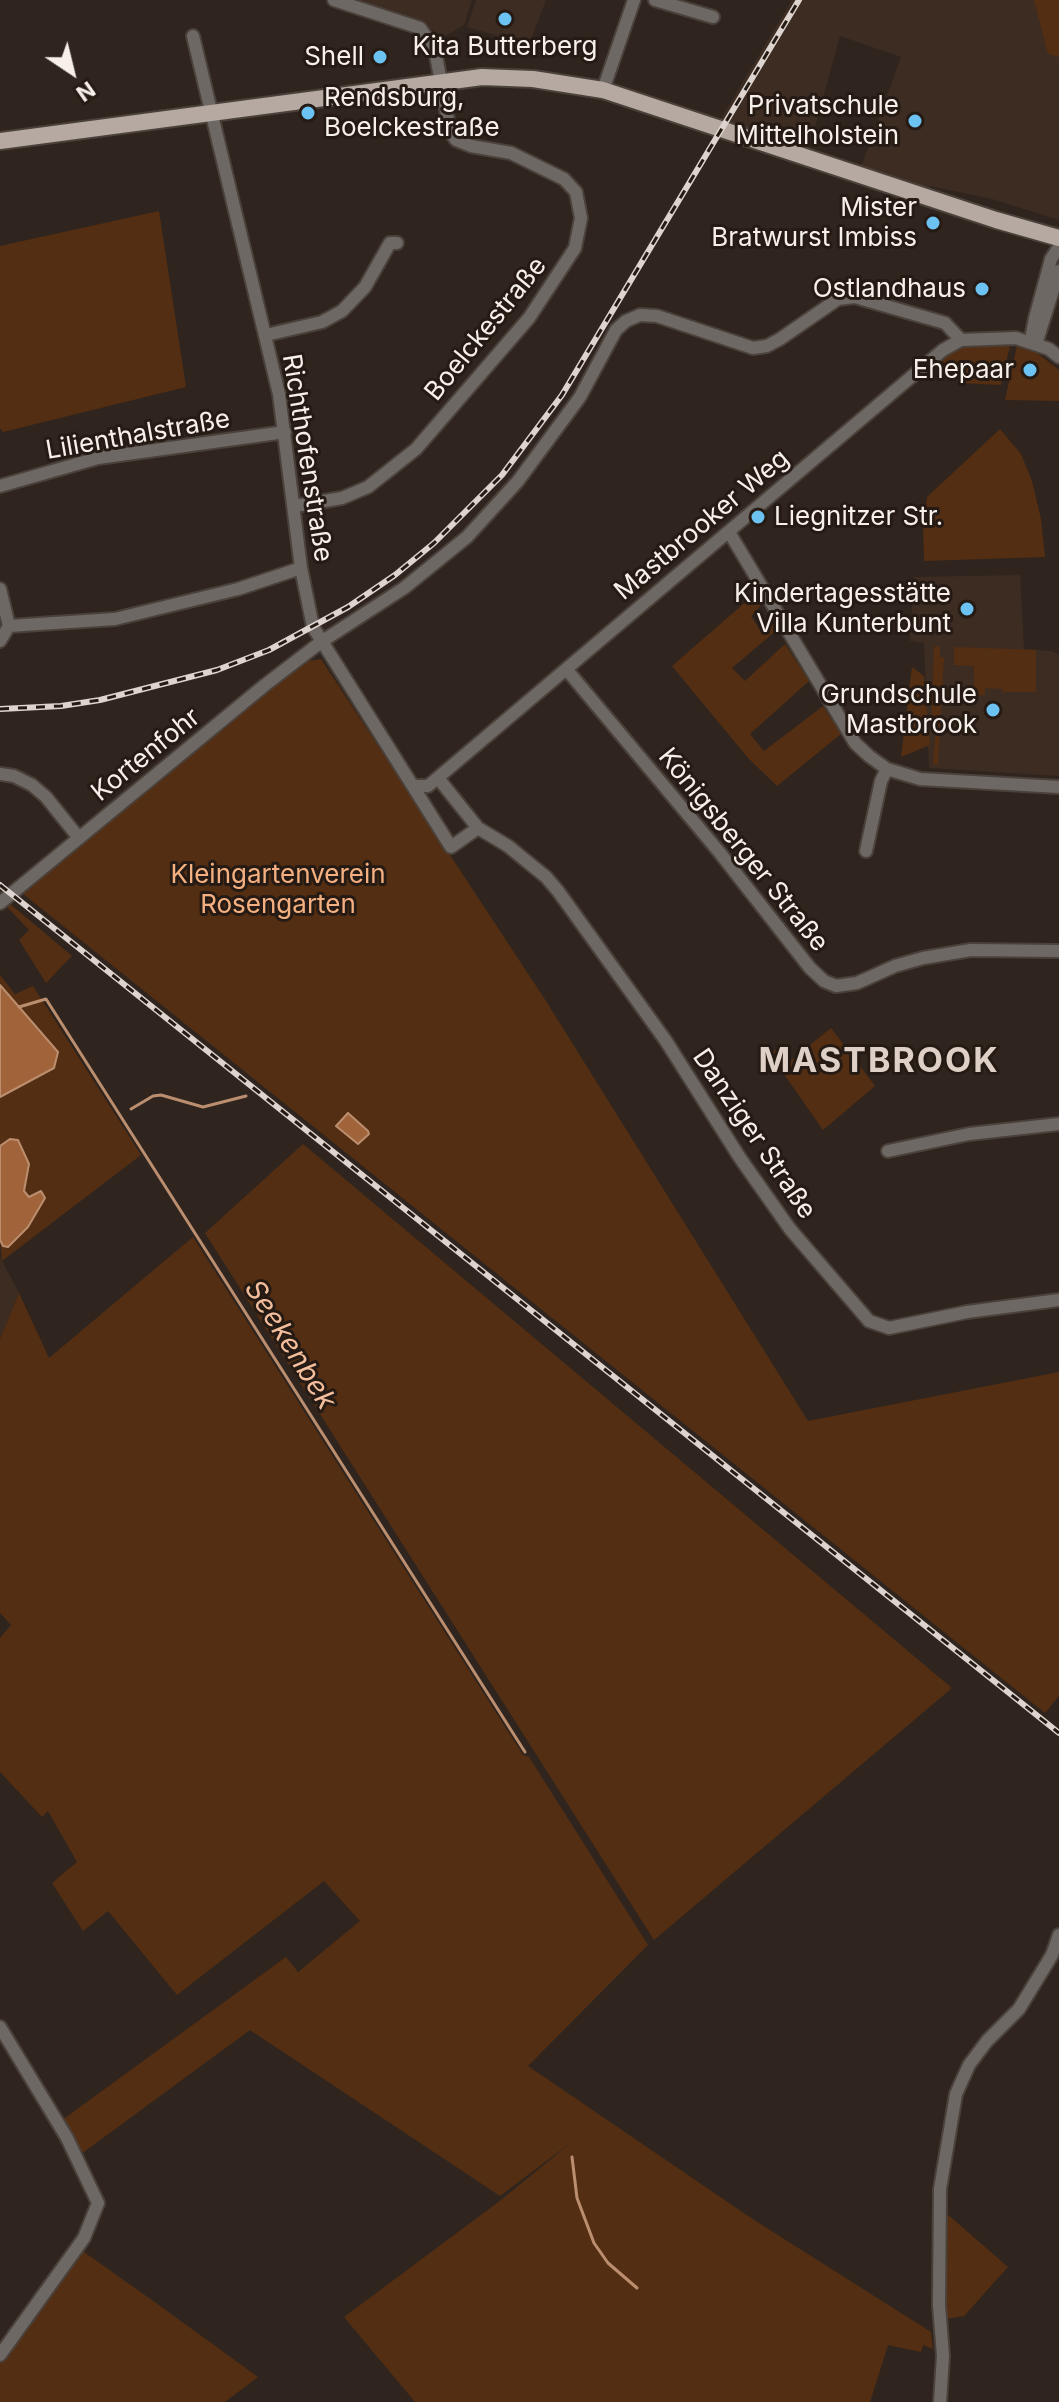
<!DOCTYPE html>
<html>
<head>
<meta charset="utf-8">
<style>
	body { margin:0 }
	#map { position:relative; width:1059px; height:2402px; overflow:hidden; background:#2f251e; font-family:Inter,sans-serif }
	canvas { display:block }
	.north { position:absolute; left:32px; top:32px; width:80px; height:80px; -webkit-text-stroke:6px #251b14; paint-order:stroke; rotate:145deg; font-size:22px; font-weight:700; line-height:32px; text-align:center; color:#f7efea }
	.north::after { content:''; display:block; margin:auto; width:28px; height:36px; background:#f7efea; clip-path:polygon(50% 0,100% 100%,50% 72%,0 100%) }
</style>
</head>
<body>
<div id="map">
<canvas width="1059" height="2402"></canvas>
<div class="north">N</div>
</div>
<script>
const g = document.querySelector('canvas').getContext('2d');
g.lineJoin = 'round';
function fillPath(path, color) { g.fillStyle = color; g.fill(path, 'evenodd'); }
const toPath = rows => new Path2D(rows.map(r => 'M' + r).join(''));
function stroke(path, color, width, dash) { g.strokeStyle = color; g.lineWidth = width; g.lineCap = dash ? 'butt' : 'round'; g.setLineDash(dash || []); g.stroke(path); }
function label(font, color, halo, rows, align = 'center') {
  g.font = font + ' Inter,sans-serif'; g.lineWidth = 6; g.setLineDash([]); g.textBaseline = 'middle'; g.strokeStyle = halo; g.fillStyle = color; for (const [text, x, y, turn = 0] of rows) {
    g.save(); g.translate(x, y); g.rotate((+turn || 0) * Math.PI / 180); g.textAlign = isNaN(turn) ? turn : align; if (halo) g.strokeText(text, 0, 0); g.fillText(text, 0, 0); g.restore();
  }
}
fillPath(toPath([
	[356,0,472,0,464,25,442,38,422,22],
	[476,0,546,0,529,45,467,27],
	[792,0,1059,0,1059,220,992,199,930,186,927,196,859,173,901,57,840,36,807,156,720,120],
	[1020,575,1024,649,1052,651,1059,655,1059,776,929,768,924,643,910,641,914,577],
	[0,1257,19,1293,0,1339]
]), '#3d2c22');
fillPath(toPath([
	[1034,0,1059,0,1059,57,1048,54],
	[159,211,186,387,3,432,0,428,0,246],
	[992,342,1010,346,1001,385,960,383,941,359,952,349,969,344],
	[1020,345,1032,349,1059,370,1059,401,1005,400,1017,346],
	[1000,429,1021,454,1032,481,1041,519,1045,557,924,561,923,526,927,497],
	[756,593,763,603,751,616,760,630,772,618,778,629,732,668,745,681,785,644,809,681,750,734,764,751,823,706,841,734,777,786,748,758,672,666],
	[940,646,940,657,944,657,938,765,933,764,936,728,931,728,934,647],
	[954,647,1036,650,1036,692,1003,692,1002,689,985,688,985,695,974,696,974,666,954,665],
	[321,659,546,1001,808,1421,1059,1372,1059,1696,1045,1713,22,893,297,663],
	[912,667,924,676,930,745,901,757],
	[9,903,72,956,46,983,19,940,29,930,6,906],
	[0,975,15,994,33,986,141,1155,2,1261,0,1240,3,1246,8,1247,28,1227,35,1195,29,1197,24,1191,29,1164,10,1139,0,1146,0,1097,54,1068,58,1052,0,985],
	[831,1028,875,1086,823,1130,770,1054,776,1049,789,1062],
	[303,1144,952,1688,654,1940,205,1233],
	[193,1237,523,1755,529,1757,648,1945,528,2066,751,2218,931,2332,933,2349,923,2345,921,2352,888,2345,870,2402,415,2402,344,2317,501,2200,573,2141,500,2196,250,2030,77,2157,58,2123,286,1957,298,1972,360,1921,324,1881,177,1995,108,1911,83,1931,52,1883,77,1862,48,1811,42,1817,0,1772,0,1638,11,1625,0,1613,0,1339,19,1293,49,1358],
	[946,2213,1008,2267,964,2316,945,2319],
	[77,2247,156,2303,258,2377,225,2402,0,2402,0,2354]
]), '#542e12');
const water = toPath([
	[0,985,58,1052,54,1068,0,1097,0,985],
	[348,1113,368,1131,369,1134,358,1144,336,1126,348,1113],
	[10,1139,18,1140,29,1164,24,1191,29,1197,41,1191,45,1198,28,1227,8,1247,3,1246,0,1240,0,1146,10,1139]
]);
fillPath(water, '#a1643a');
stroke(water, '#bb8e6f', 2);
stroke(toPath([
	[19,1007,46,999,525,1752],
	[131,1109,153,1096,161,1095,203,1107,246,1096],
	[572,2157,577,2198,594,2243,608,2263,637,2288]
]), '#bb8e6f', 3);
const minor = toPath([
	[655,0,713,17],
	[193,36,279,394,301,568,313,627,451,847,478,828,438,778],
	[603,90,634,0],
	[266,335,322,322,342,311,365,287,390,243,397,243],
	[1036,344,1032,334,1035,318,1051,259,1059,247],
	[1036,344,1059,271],
	[0,486,98,458,285,432],
	[295,506,342,498,368,487,416,449,529,318,575,248,581,218,576,192,564,179,511,153,471,146,456,140,450,131,435,50,420,28,334,0],
	[729,532,855,743,869,756,887,769,920,779,1059,787],
	[0,589,9,626,0,641],
	[9,626,115,619,238,589,301,568],
	[567,670,720,853,810,968,824,981,836,986,857,983,895,966,923,958,971,950,1059,951],
	[0,774,14,776,32,785,46,797,79,838],
	[413,786,428,786,943,350,961,340,1016,338,1049,349,1059,357],
	[478,828,508,846,546,877,558,891,666,1041,740,1158,790,1229,869,1321,889,1328,967,1312,1059,1300],
	[866,851,881,781,887,769],
	[0,903,265,685,321,642,404,588,467,537,518,481,580,397,616,330,626,321,640,315,657,316,753,348,767,346,780,339,838,299,855,297,945,323,961,340],
	[888,1151,969,1134,1059,1124],
	[0,2027,67,2138,98,2203,84,2238,0,2355],
	[940,2402,943,2356,939,2305,940,2189,956,2094,969,2065,987,2041,1019,2009,1052,1955,1059,1935]
]);
const major = toPath([
	[0,141,482,77,533,79,603,90,996,220,1059,238]
]);
stroke(minor, '#4b413b', 16);
stroke(major, '#4b413b', 20);
stroke(minor, '#6e6864', 12);
stroke(major, '#b5a9a2', 16);
const rail = toPath([
	[0,709,61,706,100,700,217,670,269,650,348,607,395,575,434,543,502,475,562,395,799,0],
	[0,885,1059,1733]
]);
stroke(rail, '#ddd4cf', 6);
stroke(rail, '#251b14', 3, [9]);
for (const [x, y, r, color] of [
	[505,19,8,"#6cc3f2"],
	[380,57,8,"#6cc3f2"],
	[308,113,8,"#6cc3f2"],
	[915,121,8,"#6cc3f2"],
	[933,223,8,"#6cc3f2"],
	[982,289,8,"#6cc3f2"],
	[1030,370,8,"#6cc3f2"],
	[758,517,8,"#6cc3f2"],
	[967,609,8,"#6cc3f2"],
	[993,710,8,"#6cc3f2"]
]) { const dot = new Path2D(); dot.arc(x, y, r, 0, 2 * Math.PI); g.fillStyle = color; g.fill(dot); stroke(dot, '#251b14', 3); }
label('26px', '#f7efea', '#251b14', [
	["Kita Butterberg",505,47,"center"],
	["Shell",364,57],
	["Rendsburg,",324,98,"left"],
	["Boelckestraße",324,128,"left"],
	["Privatschule",899,106],
	["Mittelholstein",899,136],
	["Mister",917,208],
	["Bratwurst Imbiss",917,238],
	["Ostlandhaus",966,289],
	["Ehepaar",1014,370],
	["Liegnitzer Str.",774,517,"left"],
	["Kindertagesstätte",951,594],
	["Villa Kunterbunt",951,624],
	["Grundschule",977,695],
	["Mastbrook",977,725]
], 'right');
label('26px', '#f7efea', '#251b14', [
	["Boelckestraße",486,329,-51],
	["Lilienthalstraße",138,435,-10],
	["Richthofenstraße",307,458,81],
	["Mastbrooker Weg",702,525,-40],
	["Kortenfohr",146,755,-39],
	["Königsberger Straße",743,850,51],
	["Danziger Straße",754,1134,56]
]);
label('26px', '#f5b081', '#251b14', [
	["Kleingartenverein",278,875],
	["Rosengarten",278,905]
]);
label('italic 28px', '#f4be9c', '#251b14', [
	["Seekenbek",290,1345,58]
]);
g.letterSpacing = '2px';
label('bold 34px', '#dfd0c7', '#251b14', [
	["MASTBROOK",879,1062]
]);
g.letterSpacing = '0px';
</script>
</body>
</html>
